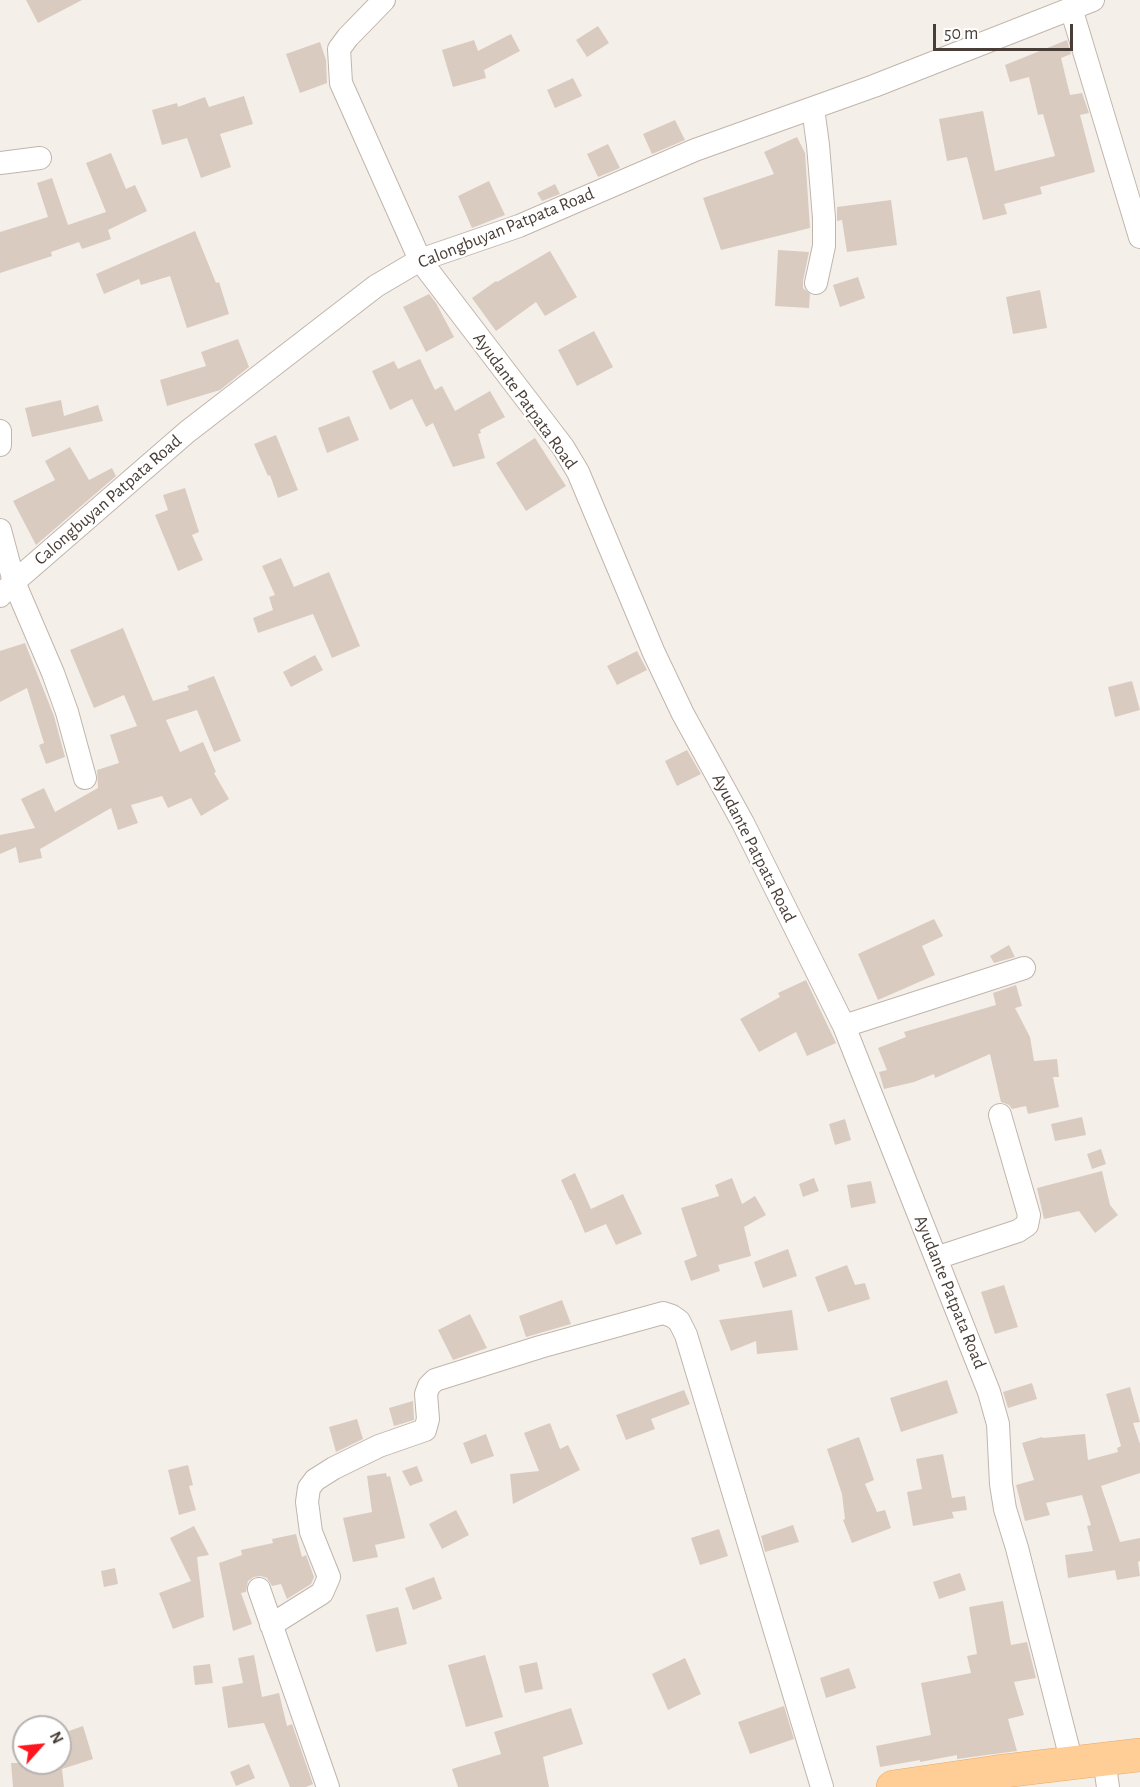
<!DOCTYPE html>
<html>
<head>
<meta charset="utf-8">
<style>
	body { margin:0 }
	#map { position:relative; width:1140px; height:1787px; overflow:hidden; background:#f5efe9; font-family:"Alegreya Sans",sans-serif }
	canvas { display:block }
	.north { position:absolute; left:12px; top:1715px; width:60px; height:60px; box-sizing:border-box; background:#fff; border:2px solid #b6b2af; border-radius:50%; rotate:63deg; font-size:16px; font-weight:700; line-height:24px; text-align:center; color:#493e37 }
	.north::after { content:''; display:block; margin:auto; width:21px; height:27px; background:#ff151d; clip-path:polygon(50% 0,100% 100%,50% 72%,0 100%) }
	.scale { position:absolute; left:933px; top:24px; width:140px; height:27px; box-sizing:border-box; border:3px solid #493e37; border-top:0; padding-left:8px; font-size:18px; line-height:21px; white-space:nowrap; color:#493e37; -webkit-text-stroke:4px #fff; paint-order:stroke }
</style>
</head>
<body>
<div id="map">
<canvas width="1140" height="1787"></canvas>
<div class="north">N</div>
<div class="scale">50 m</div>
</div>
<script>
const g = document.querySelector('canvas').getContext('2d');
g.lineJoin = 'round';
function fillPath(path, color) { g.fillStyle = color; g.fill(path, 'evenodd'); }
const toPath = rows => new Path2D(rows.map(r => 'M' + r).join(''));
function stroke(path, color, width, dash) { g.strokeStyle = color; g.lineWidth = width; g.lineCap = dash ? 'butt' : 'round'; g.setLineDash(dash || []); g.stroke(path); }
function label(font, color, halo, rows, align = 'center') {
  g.font = font + ' "Alegreya Sans",sans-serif'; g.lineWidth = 4.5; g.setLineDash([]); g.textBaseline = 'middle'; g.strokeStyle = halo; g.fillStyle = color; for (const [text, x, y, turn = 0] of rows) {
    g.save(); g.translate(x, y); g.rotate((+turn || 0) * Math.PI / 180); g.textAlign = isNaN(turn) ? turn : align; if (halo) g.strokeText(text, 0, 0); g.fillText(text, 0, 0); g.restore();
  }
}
fillPath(toPath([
	[26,0,82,0,38,23],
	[598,26,609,43,587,57,576,40],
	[511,34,520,51,484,70,486,78,453,87,442,50,474,40,478,51],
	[1067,40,1071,54,1061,58,1070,95,1082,93,1089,113,1080,115,1095,172,1040,187,1042,194,1004,204,1007,214,983,220,967,157,947,161,939,119,983,111,995,171,1055,156,1043,114,1038,115,1029,77,1010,82,1005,65],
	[320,42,326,60,327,83,300,93,286,54],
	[573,78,582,96,555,108,547,90],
	[244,96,253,124,220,134,231,167,201,178,187,138,162,145,152,110,177,103,178,107,205,97,209,107],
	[675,120,685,140,652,154,643,134],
	[797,137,805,153,810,228,721,250,703,198,774,174,764,152],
	[608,144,620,168,598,177,587,154],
	[111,153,126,189,135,185,147,211,108,230,111,239,82,249,79,242,51,252,52,256,0,273,0,232,48,217,37,183,52,178,68,225,106,212,86,163],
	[489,181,505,215,472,228,458,196],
	[555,184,560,194,542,201,537,193],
	[891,200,897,245,847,252,842,220,837,221,837,207],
	[195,231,216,283,219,282,229,314,187,328,170,276,141,285,139,279,104,294,96,274],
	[778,250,809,252,803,281,803,288,810,294,809,308,775,306],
	[550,251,577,297,545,316,536,302,496,331,472,298,496,281,497,282],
	[858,277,865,298,840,307,833,285],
	[1040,290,1047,328,1013,334,1006,297],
	[429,294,436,303,454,337,426,352,403,307],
	[594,331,613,367,577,386,558,350],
	[238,339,249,367,220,390,167,406,160,380,206,366,201,352],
	[420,359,435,390,442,386,455,411,490,391,505,417,480,430,481,433,478,434,485,458,453,467,433,423,426,427,412,399,390,410,372,371,394,361,398,369],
	[61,400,64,416,98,405,103,421,32,437,25,408],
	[349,416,359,440,327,453,318,428],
	[276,435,298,490,278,498,270,475,268,476,254,444],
	[535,438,566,486,526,511,496,463],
	[70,447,89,480,112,468,116,476,36,545,13,501,55,480,45,461],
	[185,488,199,532,192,535,203,560,178,571,155,515,168,510,163,495],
	[281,558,294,587,329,572,360,646,332,658,313,614,258,633,253,618,273,610,269,597,275,595,262,566],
	[123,628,153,701,189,690,187,686,214,676,241,741,214,752,197,710,166,720,180,752,203,742,216,772,214,773,229,799,201,816,191,798,168,808,162,796,131,805,138,823,118,830,111,808,40,849,42,858,19,863,16,847,0,854,0,835,35,828,21,799,44,788,55,812,98,788,97,770,119,763,110,735,137,726,124,695,94,708,70,650],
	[25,643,54,716,65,757,46,764,39,745,44,743,27,688,0,702,0,651],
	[637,651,647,670,617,685,607,666],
	[315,655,323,670,291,687,283,672],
	[1132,681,1140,710,1115,717,1108,687],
	[687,750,701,774,677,786,665,761],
	[934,919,943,936,922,946,935,975,878,1000,858,954],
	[1009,945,1015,957,994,963,990,956],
	[806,980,836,1043,807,1056,796,1032,759,1052,740,1019,780,997,778,993],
	[1016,985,1022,1006,1015,1008,1030,1037,1034,1061,1057,1059,1059,1077,1053,1077,1059,1107,1028,1114,1026,1106,1012,1109,1009,1105,1001,1102,990,1054,935,1078,934,1074,914,1082,884,1089,879,1072,887,1070,878,1048,906,1037,904,1032,996,1005,993,993],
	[1082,1117,1086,1135,1055,1141,1051,1124],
	[845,1119,851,1140,835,1145,829,1124],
	[1101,1149,1106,1164,1092,1169,1087,1154],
	[1102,1171,1110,1205,1118,1215,1095,1233,1079,1211,1044,1219,1037,1188],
	[575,1173,591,1209,623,1194,642,1234,616,1245,606,1224,585,1233,571,1200,570,1200,561,1180],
	[732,1178,742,1204,755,1196,766,1215,744,1227,751,1256,718,1265,720,1271,691,1281,684,1261,697,1256,681,1208,719,1196,715,1185],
	[814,1178,819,1191,803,1197,799,1184],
	[871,1181,876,1203,851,1208,847,1185],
	[788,1249,797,1276,763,1288,754,1262],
	[847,1265,855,1285,865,1283,870,1299,828,1312,815,1277],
	[1004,1285,1018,1327,995,1334,981,1292],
	[562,1300,571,1324,526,1337,519,1316],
	[792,1310,798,1350,757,1354,756,1341,731,1351,719,1320],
	[470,1314,487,1348,453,1360,438,1330],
	[947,1380,958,1413,901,1432,890,1398],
	[1032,1383,1037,1399,1008,1408,1003,1392],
	[1130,1387,1140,1422,1133,1423,1140,1444,1140,1473,1101,1486,1120,1542,1140,1538,1140,1561,1138,1562,1140,1576,1117,1580,1115,1570,1068,1578,1065,1555,1093,1551,1087,1526,1091,1525,1082,1495,1046,1503,1050,1515,1025,1521,1016,1485,1034,1480,1022,1443,1042,1437,1043,1438,1085,1434,1088,1460,1118,1452,1117,1448,1121,1446,1106,1394],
	[684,1390,690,1404,651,1419,655,1429,626,1440,616,1415],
	[413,1401,414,1420,394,1426,389,1408],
	[357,1419,363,1439,336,1452,329,1427],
	[550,1423,560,1449,568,1445,580,1470,513,1504,510,1474,539,1471,524,1433],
	[486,1434,494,1456,471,1464,463,1443],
	[859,1437,874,1480,865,1484,877,1512,885,1510,891,1528,852,1543,843,1520,845,1519,842,1494,827,1449],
	[943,1454,952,1498,965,1496,967,1510,952,1512,954,1518,913,1526,907,1492,922,1489,916,1459],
	[188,1465,193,1485,189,1486,196,1510,179,1515,168,1470],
	[417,1466,423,1481,410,1486,402,1471],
	[386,1473,387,1477,390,1476,405,1538,375,1545,378,1557,353,1562,343,1518,372,1512,367,1476],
	[456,1510,469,1535,442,1549,429,1524],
	[793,1525,799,1542,765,1552,761,1536],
	[194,1526,209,1555,197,1557,204,1617,173,1629,159,1593,191,1581,170,1538],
	[719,1529,728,1556,700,1565,691,1538],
	[296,1534,302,1557,306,1555,314,1577,311,1584,287,1599,281,1584,272,1586,267,1578,261,1576,254,1577,248,1581,246,1592,241,1593,252,1624,233,1631,219,1563,242,1555,241,1550,273,1543,272,1539],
	[115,1568,118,1584,104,1587,101,1571],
	[960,1573,966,1590,939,1599,933,1582],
	[434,1577,442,1599,413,1610,405,1588],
	[1003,1601,1011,1645,1027,1642,1036,1678,1014,1682,1024,1715,1008,1719,1017,1751,957,1759,957,1755,920,1762,920,1760,880,1767,876,1746,931,1735,921,1683,971,1673,967,1656,977,1654,969,1607],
	[398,1607,407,1644,376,1652,366,1615],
	[254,1655,262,1697,279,1693,287,1726,292,1724,313,1784,306,1787,290,1787,264,1723,228,1728,222,1687,243,1683,238,1658],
	[485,1655,503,1717,466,1727,448,1665],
	[685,1658,701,1694,668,1710,652,1674],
	[537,1662,543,1689,525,1693,519,1666],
	[210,1664,213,1683,195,1685,193,1666],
	[849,1668,856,1688,826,1698,820,1678],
	[784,1706,794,1739,750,1754,738,1722],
	[571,1708,583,1744,543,1757,549,1787,458,1787,452,1769,501,1754,494,1732],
	[83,1726,93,1759,62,1769,64,1787,13,1787,11,1763,60,1763,60,1742,72,1741,69,1731],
	[249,1764,255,1778,236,1786,230,1772]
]), '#dacbc1');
const minor = toPath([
	[384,0,348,37,339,49,341,83,420,260,563,447,578,472,654,653,683,714,743,823,844,1026,989,1392,998,1424,1001,1484,1005,1509,1017,1548,1072,1763],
	[1071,8,1140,237],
	[813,108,818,145,824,218,824,246,816,283],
	[0,163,40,158],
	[0,431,0,445],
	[0,530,14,582,53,673,67,712,85,778],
	[0,596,14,582,187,432,376,286,420,260,519,226,695,150,874,86,1093,0],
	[844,1026,1024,968],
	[936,1258,1018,1231,1027,1225,1029,1215,1000,1115],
	[259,1589,328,1787],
	[271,1625,322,1593,329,1577,311,1532,307,1502,309,1488,315,1480,334,1468,379,1446,425,1430,428,1419,426,1394,429,1386,435,1380,540,1347,663,1313,672,1316,679,1321,686,1335,822,1787],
	[1104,1759,1108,1787]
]);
const primary = toPath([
	[893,1787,996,1772,1140,1755]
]);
stroke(minor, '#c1b5ab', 24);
stroke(primary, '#e8a864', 34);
stroke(minor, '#fff', 22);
stroke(primary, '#ffce97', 33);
label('18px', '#493e37', '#fff', [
	["Calongbuyan Patpata Road",506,228,-22],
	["Ayudante Patpata Road",525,401,54],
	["Calongbuyan Patpata Road",108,500,-41],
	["Ayudante Patpata Road",754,848,63],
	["Ayudante Patpata Road",950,1292,68]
]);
</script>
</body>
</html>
